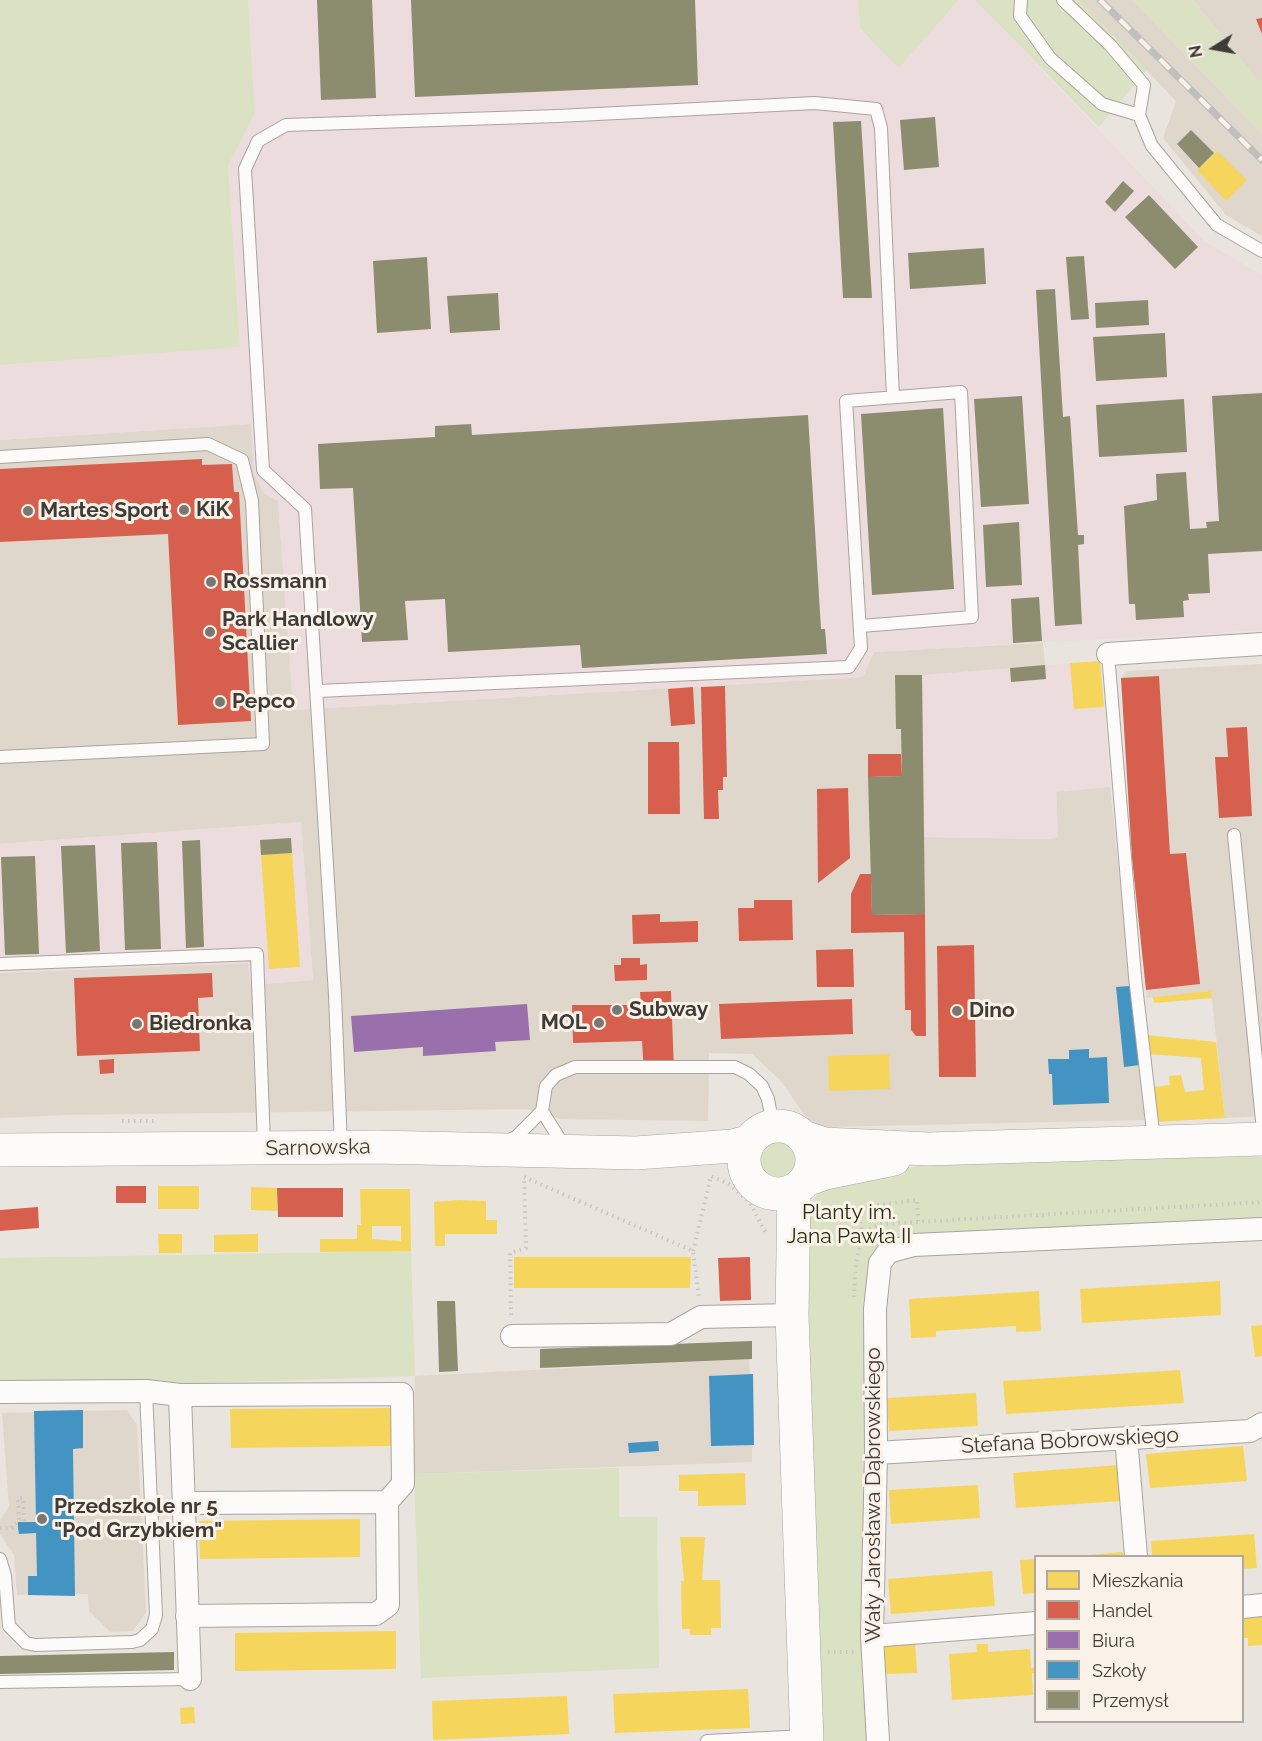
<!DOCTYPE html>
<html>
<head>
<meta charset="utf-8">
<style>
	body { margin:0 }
	#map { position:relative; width:1262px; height:1741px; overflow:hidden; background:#e9e4de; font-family:Raleway,sans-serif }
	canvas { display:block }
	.legend { position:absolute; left:1034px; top:1555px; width:210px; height:168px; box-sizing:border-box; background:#faf2e8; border:2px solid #afa9a2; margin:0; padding:8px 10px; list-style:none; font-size:18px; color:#3f3c38 }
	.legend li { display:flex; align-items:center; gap:12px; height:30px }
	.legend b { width:30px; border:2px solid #afa9a2 }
	.north { position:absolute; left:1184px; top:18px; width:60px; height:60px; -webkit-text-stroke:4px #faf2e8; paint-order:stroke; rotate:259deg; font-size:16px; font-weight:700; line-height:24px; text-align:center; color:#3f3c38 }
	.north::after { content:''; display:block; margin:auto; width:21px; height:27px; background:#3f3c38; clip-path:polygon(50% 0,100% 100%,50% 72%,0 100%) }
</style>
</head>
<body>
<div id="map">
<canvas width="1262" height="1741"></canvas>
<ul class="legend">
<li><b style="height:16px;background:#f6d55c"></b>Mieszkania</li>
<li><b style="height:16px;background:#d6604d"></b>Handel</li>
<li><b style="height:16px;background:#9970ab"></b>Biura</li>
<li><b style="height:16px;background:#4393c3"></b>Szkoły</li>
<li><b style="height:16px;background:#8c8c6e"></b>Przemysł</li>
</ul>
<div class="north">N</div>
</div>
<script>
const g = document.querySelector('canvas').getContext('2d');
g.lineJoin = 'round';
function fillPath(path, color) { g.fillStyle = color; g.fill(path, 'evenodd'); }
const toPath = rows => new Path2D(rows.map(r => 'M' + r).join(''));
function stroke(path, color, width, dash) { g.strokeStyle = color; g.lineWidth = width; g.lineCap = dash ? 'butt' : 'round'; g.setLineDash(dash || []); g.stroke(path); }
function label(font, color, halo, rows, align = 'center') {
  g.font = font + ' Raleway,sans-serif'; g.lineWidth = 6; g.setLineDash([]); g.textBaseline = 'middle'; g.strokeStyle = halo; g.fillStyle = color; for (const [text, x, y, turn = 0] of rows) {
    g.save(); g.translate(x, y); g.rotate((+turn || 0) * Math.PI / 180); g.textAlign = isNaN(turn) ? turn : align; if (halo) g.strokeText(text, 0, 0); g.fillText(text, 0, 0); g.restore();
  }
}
fillPath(toPath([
	[1079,0,1132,0,1262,134,1262,236,1226,215,1163,138,1176,101],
	[1193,0,1262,0,1262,80,1259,82],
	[251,424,254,474,264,493,278,501,294,710,863,677,873,652,1043,643,1045,665,924,837,1050,839,1058,836,1056,791,1110,787,1145,1120,824,1127,808,1120,780,1080,752,1054,709,1053,708,1121,560,1119,527,1109,66,1115,0,1118,0,973,248,963,251,985,313,980,301,822,0,844,0,440],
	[1262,664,1262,1116,1225,1118,1211,991,1147,998,1132,858,1121,678,1127,671],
	[749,1359,750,1374,753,1374,754,1445,752,1445,752,1462,414,1474,415,1376],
	[127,1410,137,1425,146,1612,133,1631,110,1632,89,1611,88,1594,17,1595,14,1555,0,1534,0,1520,9,1506,2,1413]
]), '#dfd7cb');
fillPath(toPath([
	[248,0,858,0,860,30,899,68,959,0,975,0,1205,242,1262,275,1262,630,874,652,863,677,293,710,278,501,264,493,254,474,251,424,0,440,0,365,240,347,228,165,255,113],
	[1100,661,1110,787,1056,792,1058,837,1050,839,924,837,922,675],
	[301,822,313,980,250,985,248,963,0,973,0,844]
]), '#ecdcdd');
fillPath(toPath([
	[0,0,248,0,255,113,228,165,240,347,0,365],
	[858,0,959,0,899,68,860,29],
	[975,0,1079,0,1147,70,1099,127],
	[1132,0,1193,0,1259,82,1262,80,1262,134],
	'759 1159a22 22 0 1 1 44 0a22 22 0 1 1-44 0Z',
	[1262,1157,1262,1221,883,1245,871,1741,817,1741,809,1474,809,1208,814,1198,824,1189,904,1175,903,1169,922,1166,1032,1159],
	[411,1251,415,1376,168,1384,0,1382,0,1258],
	[619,1468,619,1517,657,1517,659,1668,421,1678,414,1474]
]), '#dbe1c3');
fillPath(toPath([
	[1217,151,1247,180,1226,201,1197,170],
	[1100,661,1104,707,1074,709,1070,663],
	[292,853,300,967,269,969,261,855],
	[1211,991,1212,998,1154,1003,1153,997],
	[1146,1035,1216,1042,1225,1118,1155,1122,1152,1087,1170,1085,1169,1076,1181,1075,1185,1092,1204,1090,1201,1058,1148,1054],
	[889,1054,890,1089,829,1091,828,1056],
	[158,1186,199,1186,199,1209,158,1209],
	[251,1187,277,1188,277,1211,251,1210],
	[360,1189,410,1189,411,1251,320,1252,320,1239,357,1239,357,1225,361,1225],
	[372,1226,401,1226,401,1241,372,1239],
	[459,1200,486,1201,486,1220,497,1220,497,1234,445,1234,445,1246,435,1246,434,1202],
	[158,1234,182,1234,182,1253,159,1253],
	[258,1234,258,1252,214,1252,214,1235],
	[514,1257,691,1257,690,1288,514,1288],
	[1220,1281,1221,1315,1082,1323,1080,1289],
	[1039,1291,1041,1331,1016,1332,1016,1326,936,1331,936,1337,911,1338,909,1299],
	[1262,1325,1262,1356,1255,1357,1251,1326],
	[1180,1370,1184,1403,1006,1414,1003,1381],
	[976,1393,978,1426,889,1431,887,1398],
	[392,1408,392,1446,231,1448,230,1409],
	[1243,1446,1247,1481,1150,1488,1146,1454],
	[1118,1465,1121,1501,1016,1508,1013,1473],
	[745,1473,746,1505,698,1506,698,1491,679,1491,679,1475],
	[978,1485,980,1518,891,1524,889,1490],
	[360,1519,360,1557,200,1559,199,1521],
	[1254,1534,1257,1568,1242,1569,1242,1556,1152,1556,1151,1541],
	[680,1537,705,1537,702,1580,720,1580,721,1628,711,1628,711,1635,690,1635,690,1629,682,1629,681,1581,684,1581],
	[1123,1552,1123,1556,1088,1556,1088,1555],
	[1036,1559,1036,1593,1023,1594,1020,1560],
	[992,1571,995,1606,891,1614,888,1579],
	[1262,1616,1262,1645,1248,1646,1248,1638,1242,1638,1242,1617],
	[396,1631,396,1669,235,1671,235,1633],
	[915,1641,917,1673,884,1674,882,1643],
	[976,1644,988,1644,988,1652,1030,1649,1031,1668,1036,1667,1036,1673,1032,1673,1033,1695,952,1700,949,1654,977,1652],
	[748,1689,750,1728,615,1733,613,1694],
	[567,1696,569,1734,433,1740,432,1701],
	[194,1707,195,1723,181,1724,180,1708]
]), '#f6d55c');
fillPath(toPath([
	[1262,18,1262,34,1256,19],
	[202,459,202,465,232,464,234,492,239,492,251,721,178,725,168,534,0,542,0,469],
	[1159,676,1170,854,1186,853,1200,984,1146,990,1132,858,1121,678],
	[725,686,727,777,723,777,723,790,718,790,719,819,704,819,701,687],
	[693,687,695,724,671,726,668,689],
	[1247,727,1252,816,1219,818,1215,757,1228,757,1226,728],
	[648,742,679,742,680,814,648,814],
	[868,754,901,754,902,776,868,777],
	[848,788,850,858,818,883,817,789],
	[860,874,871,874,872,915,925,914,926,1036,916,1036,911,1030,911,1010,905,1010,904,932,851,933,851,894],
	[754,900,792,900,793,940,739,941,738,908,754,908],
	[660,914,660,922,698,921,698,942,633,944,632,915],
	[974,945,976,1077,939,1077,937,946],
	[853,949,854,987,817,987,816,950],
	[621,958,640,958,640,965,647,964,647,980,615,981,614,965,621,965],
	[212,973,213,997,198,998,200,1051,77,1056,74,978],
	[671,991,674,1071,644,1073,642,1041,573,1043,572,1005,641,1005,640,992],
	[852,999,853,1034,721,1039,719,1004],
	[114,1059,114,1073,100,1074,99,1060],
	[116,1186,146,1186,146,1203,116,1203],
	[277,1188,343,1188,343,1217,278,1217],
	[38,1207,39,1228,0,1231,0,1210],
	[750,1257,751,1300,720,1301,718,1258]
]), '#d6604d');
fillPath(toPath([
	[527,1004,530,1040,495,1042,496,1051,423,1056,423,1047,354,1052,351,1016]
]), '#9970ab');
fillPath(toPath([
	[1130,986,1140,1065,1124,1067,1116,987],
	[1089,1049,1089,1058,1107,1057,1109,1103,1053,1105,1052,1074,1049,1074,1048,1059,1069,1059,1069,1050],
	[753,1374,754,1445,711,1446,709,1376],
	[83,1410,83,1448,73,1449,75,1596,28,1595,28,1576,37,1576,36,1533,19,1534,18,1528,18,1522,36,1522,34,1411],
	[658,1441,659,1451,629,1453,628,1443]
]), '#4393c3');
fillPath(toPath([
	[317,0,372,0,376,98,321,100],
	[411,0,695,0,698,85,415,97],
	[935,117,939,167,904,170,900,120],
	[861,121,872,298,843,298,833,122],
	[1191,130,1214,153,1199,168,1177,144],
	[1123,181,1134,191,1115,212,1105,202],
	[1149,195,1198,247,1175,269,1125,217],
	[984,248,986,284,910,289,908,253],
	[1084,256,1089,319,1071,320,1066,257],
	[427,257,431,329,377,333,373,261],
	[1055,289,1063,417,1070,416,1078,535,1084,535,1084,544,1078,545,1082,624,1055,626,1036,290],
	[498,293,500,330,450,333,447,296],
	[1148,300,1149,325,1096,328,1095,303],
	[1165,333,1167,377,1096,381,1093,337],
	[1262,393,1262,551,1208,554,1210,593,1188,594,1189,600,1183,601,1184,617,1136,620,1135,604,1129,604,1124,506,1157,500,1156,474,1186,472,1190,529,1207,528,1206,522,1219,521,1212,396],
	[1022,396,1029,504,981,507,974,399],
	[1184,399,1187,452,1099,457,1096,405],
	[943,408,954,589,872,595,861,414],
	[808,415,821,629,825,629,827,654,582,668,580,645,448,652,445,599,405,601,408,640,362,642,353,488,320,489,318,444,435,437,435,426,471,424,472,435],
	[1019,522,1022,585,986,587,983,525],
	[1039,597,1042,641,1013,643,1011,599],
	[1045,665,1046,679,1011,682,1010,668],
	[895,675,922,675,925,914,872,915,868,777,902,776,901,729,896,729],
	[291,838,292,853,261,855,260,840],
	[200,840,204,947,186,948,182,841],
	[157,842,161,949,125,950,121,843],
	[95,845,100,951,66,953,61,846],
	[35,856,39,954,5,955,1,857],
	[437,1301,455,1301,458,1371,439,1372],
	[752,1341,752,1359,540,1368,540,1349],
	[174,1652,174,1670,0,1674,0,1656]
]), '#8c8c6e');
const lane = toPath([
	[1021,0,1020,16,1050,58,1102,104,1139,115],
	[1063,0,1111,46,1144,85,1139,115,1152,146,1217,225,1262,251],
	[0,457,208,444,242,460,252,501,263,744,0,757],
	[1108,654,1135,977,1154,1140],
	[318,691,849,667,861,648,846,401,961,392,972,617,861,626],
	[1234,835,1262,1121],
	[0,964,257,954,264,1145],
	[507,1141,516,1137,542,1111],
	[564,1146,542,1111,546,1086,556,1075,575,1067,735,1067,749,1074,762,1086,768,1099,773,1126],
	[341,1147,335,995,305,509,263,470,245,169,258,141,286,125,558,116,815,103,876,109,881,128,893,397],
	[0,1559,5,1576,9,1626,26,1643,35,1645,132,1642,140,1640,152,1629,156,1615,146,1391],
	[0,1682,190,1679],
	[707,1741,806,1736]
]);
const street = toPath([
	[1108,654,1262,644],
	[512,1336,671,1334,701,1317,792,1315],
	[0,1392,146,1391,180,1395,190,1679],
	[180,1395,402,1394,403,1484,387,1502,184,1503],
	[1126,1438,1136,1556],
	[876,1453,1250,1431,1262,1424],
	[1242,1607,1262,1605],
	[187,1616,376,1614,388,1605,387,1502],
	[872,1636,1036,1623],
	[878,1741,872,1636,876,1453,875,1309,880,1263,888,1252,914,1245,1262,1229]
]);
const secondary = toPath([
	'744 1160a34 34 0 1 1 68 0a34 34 0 1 1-68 0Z',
	[803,1137,824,1144,928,1149,1262,1139],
	[0,1150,377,1147,636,1153,733,1146,748,1142],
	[806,1180,825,1173,894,1159],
	[794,1190,792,1315,807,1741]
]);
stroke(lane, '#a8a49f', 14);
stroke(street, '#a8a49f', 24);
stroke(secondary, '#a8a49f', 34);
stroke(toPath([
	[122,1121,157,1121],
	[863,1235,860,1223,861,1215,863,1209,869,1206,917,1200,918,1221],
	[693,1251,711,1176,729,1184,750,1203,767,1235],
	[854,1297,856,1264,861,1239,866,1231,881,1224,1262,1202],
	[511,1315,510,1253,526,1248,524,1177,693,1251,699,1298],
	[0,1528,18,1528],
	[11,1528,19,1521,18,1498,23,1498,24,1522],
	[828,1652,854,1652]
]), '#c7c6c4', 4, [1.5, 4.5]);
stroke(lane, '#fcfbfa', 12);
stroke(street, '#fcfbfa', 22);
stroke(secondary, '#fcfbfa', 33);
const rail = toPath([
	[1100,0,1262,160]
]);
stroke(rail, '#bfbfbd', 7);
stroke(rail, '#faf2e8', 4.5, [14]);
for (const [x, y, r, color] of [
	[184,510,6,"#7a7772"],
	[28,511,6,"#7a7772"],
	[211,582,6,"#7a7772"],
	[210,632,6,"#7a7772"],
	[220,702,6,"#7a7772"],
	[617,1010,6,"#7a7772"],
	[957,1011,6,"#7a7772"],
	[599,1023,6,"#7a7772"],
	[137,1024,6,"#7a7772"],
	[42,1519,6,"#7a7772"]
]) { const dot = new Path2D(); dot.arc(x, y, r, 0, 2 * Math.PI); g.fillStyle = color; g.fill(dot); stroke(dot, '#faf2e8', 2); }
label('bold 21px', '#3f3c38', '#faf2e8', [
	["KiK",196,510],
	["Martes Sport",40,511],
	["Rossmann",223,582],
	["Park Handlowy",222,620],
	["Scallier",222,644],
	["Pepco",232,702],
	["Subway",629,1010],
	["Dino",969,1011],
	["MOL",587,1023,"right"],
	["Biedronka",149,1024],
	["Przedszkole nr 5",54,1507],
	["\"Pod Grzybkiem\"",54,1531]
], 'left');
label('21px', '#3f3c38', '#faf2e8', [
	["Sarnowska",318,1148,-1],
	["Stefana Bobrowskiego",1070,1441,-3],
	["Wały Jarosława Dąbrowskiego",874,1495,-90]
]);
label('21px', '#252d0f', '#faf2e8', [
	["Planty im.",849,1213],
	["Jana Pawła II",849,1237]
]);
</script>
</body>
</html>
